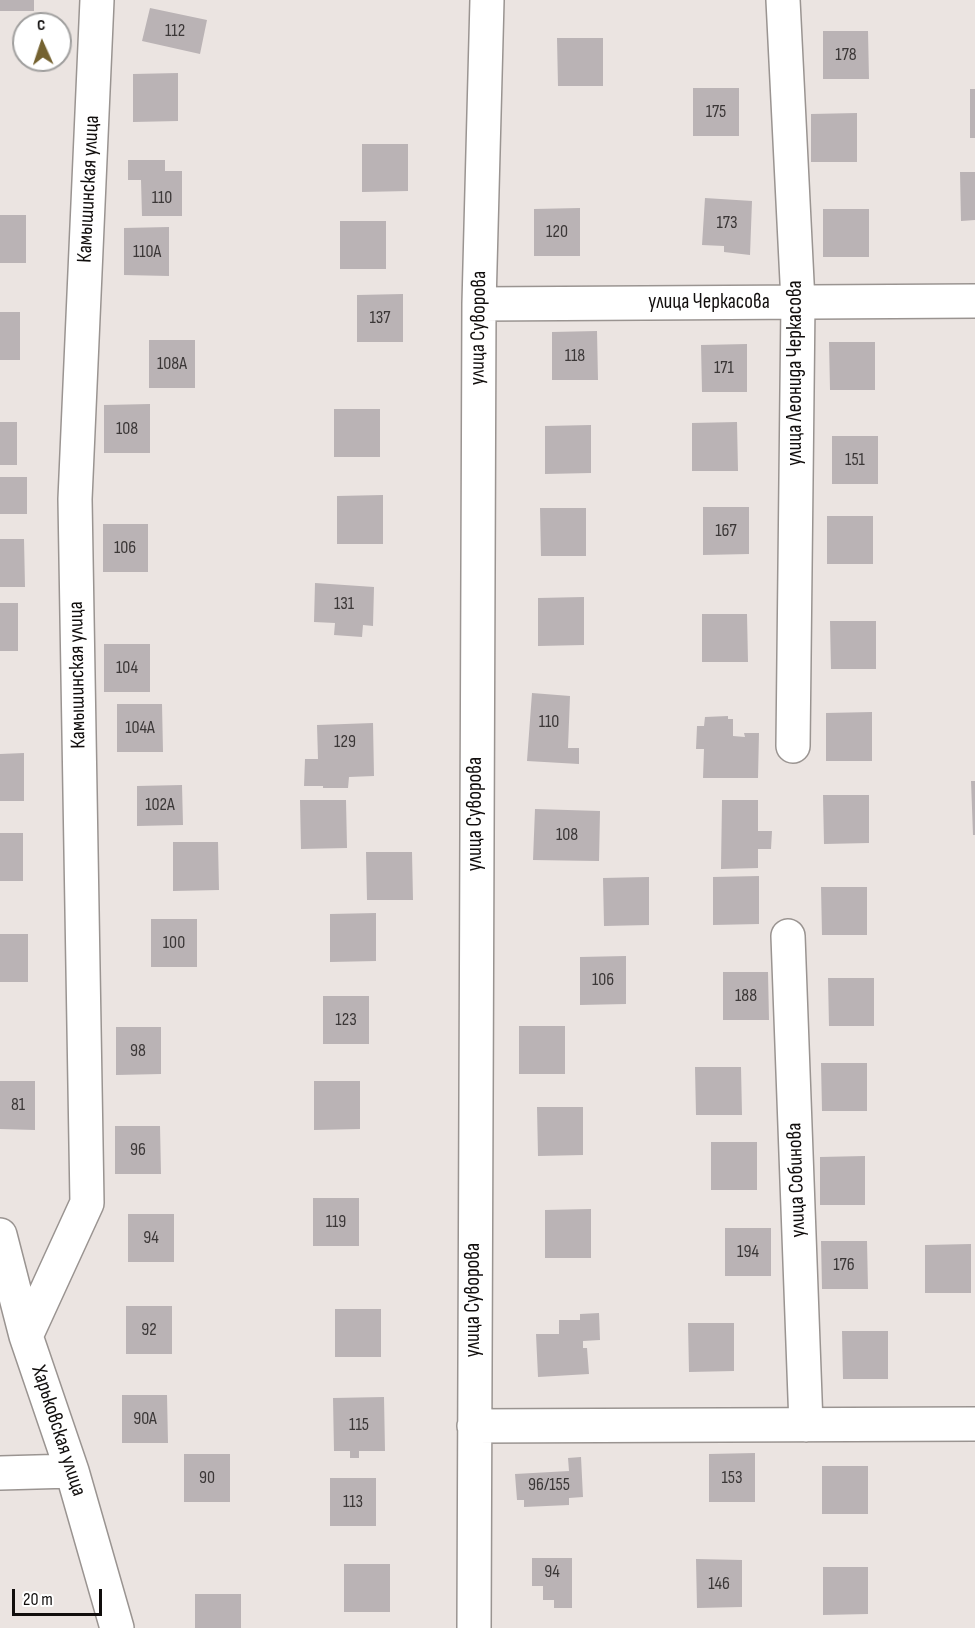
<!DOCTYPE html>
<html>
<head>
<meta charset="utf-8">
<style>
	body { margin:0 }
	#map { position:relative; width:975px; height:1628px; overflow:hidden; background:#ebe4e1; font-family:"Sofia Sans Condensed",sans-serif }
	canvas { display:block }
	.north { position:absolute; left:12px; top:12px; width:60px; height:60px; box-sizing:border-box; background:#fff; border:2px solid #a09f9e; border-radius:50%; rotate:357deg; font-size:16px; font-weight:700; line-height:24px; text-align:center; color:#110e0d }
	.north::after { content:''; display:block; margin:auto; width:21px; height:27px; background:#746230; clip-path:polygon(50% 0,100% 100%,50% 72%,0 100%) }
	.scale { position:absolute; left:12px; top:1589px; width:90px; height:27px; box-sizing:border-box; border:3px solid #110e0d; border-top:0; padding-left:8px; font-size:18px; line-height:21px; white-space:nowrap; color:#110e0d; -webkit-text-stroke:4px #fff; paint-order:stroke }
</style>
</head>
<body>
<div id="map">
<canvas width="975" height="1628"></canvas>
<div class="north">С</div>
<div class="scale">20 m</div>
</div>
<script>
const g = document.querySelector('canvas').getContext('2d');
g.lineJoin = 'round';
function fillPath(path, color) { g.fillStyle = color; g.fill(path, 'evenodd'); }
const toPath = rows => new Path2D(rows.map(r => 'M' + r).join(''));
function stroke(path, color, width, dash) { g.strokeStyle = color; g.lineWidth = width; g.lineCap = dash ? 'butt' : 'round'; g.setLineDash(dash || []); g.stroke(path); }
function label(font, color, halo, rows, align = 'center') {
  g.font = font + ' "Sofia Sans Condensed",sans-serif'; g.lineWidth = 6; g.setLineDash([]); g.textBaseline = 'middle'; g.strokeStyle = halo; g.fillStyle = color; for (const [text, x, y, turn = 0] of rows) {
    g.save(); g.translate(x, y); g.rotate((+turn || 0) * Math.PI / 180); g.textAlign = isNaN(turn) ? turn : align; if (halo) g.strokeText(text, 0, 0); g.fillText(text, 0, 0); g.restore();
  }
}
fillPath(toPath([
	[0,0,34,0,34,11,0,11],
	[150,8,207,20,200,54,142,41],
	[823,31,868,31,869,79,823,79],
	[557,38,603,38,603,86,558,86],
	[178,73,178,121,133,122,133,74],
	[693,88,739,88,739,136,693,136],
	[970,89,975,89,975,138,970,138],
	[857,113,857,162,811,162,811,114],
	[362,144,408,144,408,191,362,192],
	[128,160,165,160,165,171,182,171,182,216,142,216,141,180,128,180],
	[960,172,975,172,975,220,961,221],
	[705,198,752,201,750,255,724,252,724,246,702,245],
	[580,208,580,256,534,256,534,209],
	[823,209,869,209,869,257,823,257],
	[0,215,26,215,26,263,0,263],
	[340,221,386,221,386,269,340,269],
	[169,227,169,276,124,275,124,228],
	[403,294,403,342,357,342,357,295],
	[0,312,20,312,20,360,0,360],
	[597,331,598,380,552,380,552,332],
	[149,340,195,340,195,388,149,388],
	[829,342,875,342,875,390,830,390],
	[747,344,747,392,702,392,701,345],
	[150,404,150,453,104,453,104,405],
	[334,409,380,409,380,457,334,457],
	[0,422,17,422,17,465,0,465],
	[737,422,738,471,692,471,692,423],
	[591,425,591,473,545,474,545,426],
	[832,436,878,436,878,484,832,484],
	[0,477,27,477,27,514,0,514],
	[383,495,383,544,337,544,337,496],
	[703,507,749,507,749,554,703,555],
	[540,508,586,508,586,556,541,556],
	[827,516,873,516,873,564,827,564],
	[103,524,148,524,148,572,103,572],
	[0,539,24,539,25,587,0,587],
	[315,583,374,587,373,626,363,625,362,637,334,635,335,623,314,622],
	[584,597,584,645,538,646,538,598],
	[0,603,18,603,18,651,0,651],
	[702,614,747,614,748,662,702,662],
	[830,621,876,621,876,669,831,669],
	[104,644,150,644,150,692,104,692],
	[532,693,570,696,568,748,579,748,579,764,527,761],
	[117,704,162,704,163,752,117,752],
	[872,712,872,761,826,761,826,713],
	[728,716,728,719,733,719,733,736,745,737,744,733,759,733,758,778,703,778,704,749,696,749,697,726,704,726,705,717],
	[373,723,374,776,349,777,348,788,323,788,323,786,304,786,305,759,318,759,317,725],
	[24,753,24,801,0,801,0,754],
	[971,781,975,781,975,835,973,835],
	[182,785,183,825,137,826,137,786],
	[823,795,869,795,869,843,824,844],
	[300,800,346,800,347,848,301,849],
	[722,800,758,800,758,831,772,831,771,849,758,849,758,868,721,869],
	[535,809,600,811,599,861,533,860],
	[0,833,23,833,23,881,0,881],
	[173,842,218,842,219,890,173,891],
	[366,852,412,852,413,900,367,900],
	[759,876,759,924,713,925,713,877],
	[649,877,649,925,604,926,603,878],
	[821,887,867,887,867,935,822,935],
	[376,913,376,961,330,962,330,914],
	[151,919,197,919,197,967,151,967],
	[0,934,28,934,28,982,0,982],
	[626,956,626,1004,580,1005,580,957],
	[723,972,768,972,769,1020,723,1020],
	[828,978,874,978,874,1026,829,1026],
	[323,996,369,996,369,1044,323,1044],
	[519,1026,565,1026,565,1074,519,1074],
	[116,1027,161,1027,161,1074,116,1075],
	[821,1063,867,1063,867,1111,822,1111],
	[695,1067,741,1067,742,1115,696,1115],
	[0,1081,35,1081,35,1130,0,1129],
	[314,1081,360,1081,360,1129,314,1130],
	[537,1107,583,1107,583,1155,538,1156],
	[115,1126,160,1126,161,1174,115,1174],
	[711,1142,757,1142,757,1190,711,1190],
	[865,1156,865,1205,820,1205,820,1157],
	[313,1198,359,1198,359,1246,313,1246],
	[591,1209,591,1258,545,1258,545,1210],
	[128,1214,174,1214,174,1262,128,1262],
	[725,1228,771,1228,771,1276,725,1276],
	[821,1241,867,1241,868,1289,822,1289],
	[971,1244,971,1293,925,1293,925,1245],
	[126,1306,172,1306,172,1354,126,1354],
	[335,1309,381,1309,381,1357,335,1357],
	[599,1313,600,1340,583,1341,583,1348,587,1348,589,1374,538,1377,536,1334,559,1334,559,1320,580,1320,580,1314],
	[688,1323,734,1323,734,1371,689,1372],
	[842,1331,888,1331,888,1379,843,1379],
	[122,1395,167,1395,168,1443,122,1443],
	[384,1397,385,1451,359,1451,359,1458,350,1458,350,1451,334,1451,333,1398],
	[755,1453,755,1502,709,1502,709,1454],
	[184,1454,230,1454,230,1502,184,1502],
	[581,1457,583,1497,569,1498,569,1505,524,1507,524,1500,517,1500,515,1474,569,1471,568,1458],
	[822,1466,868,1466,868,1514,822,1514],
	[330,1478,376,1478,376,1526,330,1526],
	[532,1558,572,1558,572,1608,554,1608,554,1600,543,1600,543,1586,532,1586],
	[696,1559,742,1560,742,1607,697,1608],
	[344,1564,390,1564,390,1612,344,1612],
	[823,1567,868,1567,868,1614,823,1615],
	[195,1594,241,1594,241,1628,195,1628]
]), '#bab3b5');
const minor = toPath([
	[783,0,798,302,793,746],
	[479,304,975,301],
	[788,936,806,1425],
	[0,1235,26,1336,72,1471,117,1628],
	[26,1336,87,1203,75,499,97,0],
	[474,1426,975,1424],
	[0,1473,72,1471],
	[474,1628,479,304,487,0]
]);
stroke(minor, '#9a9491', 36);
stroke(minor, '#fff', 33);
label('18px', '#3b3737', null, [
	["112",175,31],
	["178",846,55],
	["175",716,112],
	["110",162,198],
	["173",727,223],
	["120",557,232],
	["110А",147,252],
	["137",380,318],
	["118",575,356],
	["108А",172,364],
	["171",724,368],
	["108",127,429],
	["151",855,460],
	["167",726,531],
	["106",125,548],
	["131",344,604],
	["104",127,668],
	["110",549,722],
	["104А",140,728],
	["129",345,742],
	["102А",160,805],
	["108",567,835],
	["100",174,943],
	["106",603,980],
	["188",746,996],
	["123",346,1020],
	["98",138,1051],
	["81",18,1105],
	["96",138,1150],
	["119",336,1222],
	["94",151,1238],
	["194",748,1252],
	["176",844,1265],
	["92",149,1330],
	["90А",145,1419],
	["115",359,1425],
	["90",207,1478],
	["153",732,1478],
	["96/155",549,1485],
	["113",353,1502],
	["94",552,1572],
	["146",719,1584]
]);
label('21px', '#110e0d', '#fff', [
	["Камышинская улица",89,189,-87],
	["улица Черкасова",709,303],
	["улица Суворова",479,328,-89],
	["улица Леонида Черкасова",796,373,-90],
	["Камышинская улица",78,675,-91],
	["улица Суворова",476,814,-90],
	["улица Собинова",797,1180,-92],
	["улица Суворова",474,1300,-90],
	["Харьковская улица",58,1431,72]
]);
</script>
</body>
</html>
